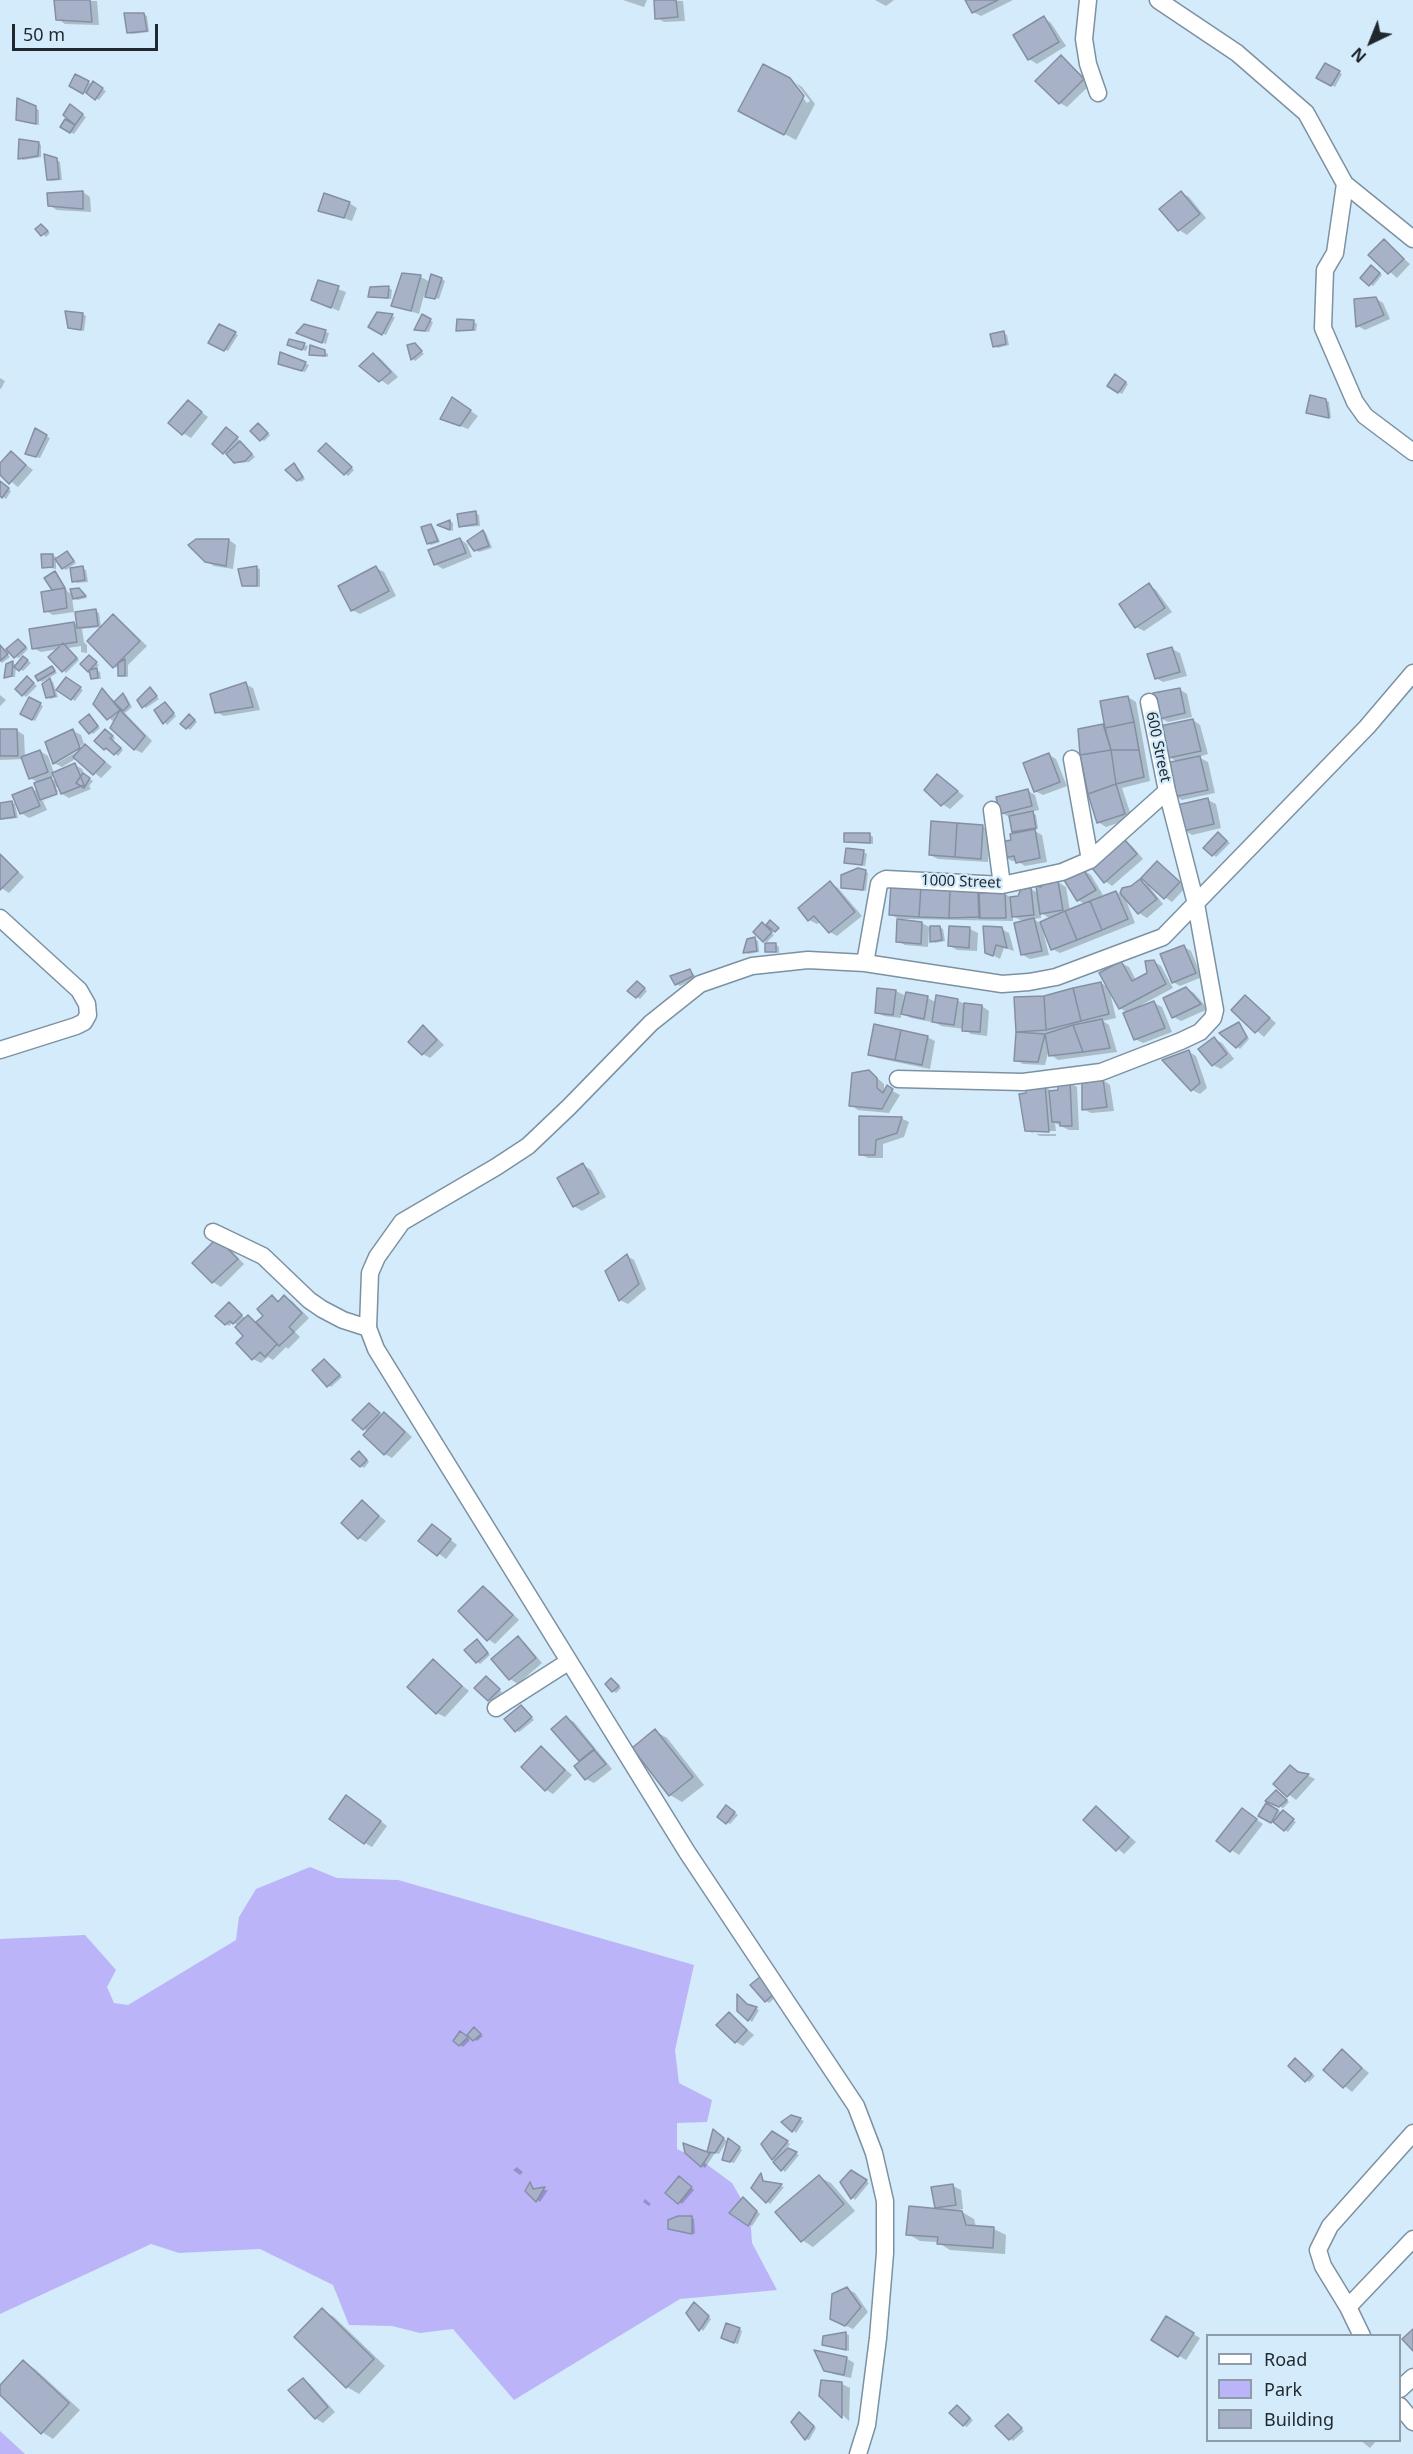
<!DOCTYPE html>
<html>
<head>
<meta charset="utf-8">
<style>
	body { margin:0 }
	#map { position:relative; width:1413px; height:2454px; overflow:hidden; background:#d4ebfb; font-family:"Noto Sans",sans-serif }
	canvas { display:block }
	.legend { position:absolute; left:1206px; top:2334px; width:195px; height:108px; box-sizing:border-box; background:#d4ebfb; border:2px solid #8c9da9; margin:0; padding:8px 10px; list-style:none; font-size:18px; color:#1f282e }
	.legend li { display:flex; align-items:center; gap:12px; height:30px }
	.legend b { width:30px; border:2px solid #8c9da9 }
	.north { position:absolute; left:1341px; top:12px; width:60px; height:60px; -webkit-text-stroke:4px #d4ebfb; paint-order:stroke; rotate:223deg; font-size:16px; font-weight:700; line-height:24px; text-align:center; color:#1f282e }
	.north::after { content:''; display:block; margin:auto; width:21px; height:27px; background:#1f282e; clip-path:polygon(50% 0,100% 100%,50% 72%,0 100%) }
	.scale { position:absolute; left:12px; top:24px; width:146px; height:27px; box-sizing:border-box; border:3px solid #1f282e; border-top:0; padding-left:8px; font-size:18px; line-height:21px; white-space:nowrap; color:#1f282e; -webkit-text-stroke:4px #d4ebfb; paint-order:stroke }
</style>
</head>
<body>
<div id="map">
<canvas width="1413" height="2454"></canvas>
<ul class="legend">
<li><b style="height:8px;background:#fff"></b>Road</li>
<li><b style="height:16px;background:#bcb4f8"></b>Park</li>
<li><b style="height:16px;background:#a7b2c8"></b>Building</li>
</ul>
<div class="north">N</div>
<div class="scale">50 m</div>
</div>
<script>
const g = document.querySelector('canvas').getContext('2d');
g.lineJoin = 'round';
function fillPath(path, color) { g.fillStyle = color; g.fill(path, 'evenodd'); }
const toPath = rows => new Path2D(rows.map(r => 'M' + r).join(''));
function stroke(path, color, width, dash) { g.strokeStyle = color; g.lineWidth = width; g.lineCap = dash ? 'butt' : 'round'; g.setLineDash(dash || []); g.stroke(path); }
function label(font, color, halo, rows, align = 'center') {
  g.font = font + ' "Noto Sans",sans-serif'; g.lineWidth = 4.5; g.setLineDash([]); g.textBaseline = 'middle'; g.strokeStyle = halo; g.fillStyle = color; for (const [text, x, y, turn = 0] of rows) {
    g.save(); g.translate(x, y); g.rotate((+turn || 0) * Math.PI / 180); g.textAlign = isNaN(turn) ? turn : align; if (halo) g.strokeText(text, 0, 0); g.fillText(text, 0, 0); g.restore();
  }
}
fillPath(toPath([
	[310,1867,337,1878,398,1880,694,1965,675,2050,679,2083,712,2100,707,2122,677,2123,677,2149,705,2163,732,2183,750,2214,752,2243,777,2290,680,2299,514,2400,453,2329,420,2333,392,2326,349,2325,333,2285,260,2249,179,2253,151,2244,0,2314,0,1939,85,1935,116,1970,107,1987,114,2003,128,2005,236,1940,239,1917,256,1889],
	[0,2431,25,2454,0,2454]
]), '#bcb4f8');
fillPath(toPath([
	[55,0,97,1,99,25,65,24,58,19],
	[623,0,647,0,644,7],
	[655,0,683,1,685,21,664,22,657,18],
	[875,0,894,0,886,6],
	[967,0,1013,0,981,16,973,12],
	[144,14,147,16,149,32,132,34,128,32],
	[1044,18,1051,23,1066,46,1037,64,1029,59],
	[1061,57,1068,62,1091,84,1067,107,1060,103],
	[1325,65,1342,74,1335,87,1318,77],
	[76,76,106,91,99,100,71,86],
	[789,79,807,103,810,101,796,83,802,87,815,104,796,140,752,117],
	[70,106,86,117,74,134,62,127,66,120,77,124,65,114],
	[35,108,39,110,39,125,18,120],
	[38,143,41,145,41,157,23,160,20,158],
	[57,160,60,162,62,180,51,181,48,179],
	[83,192,90,197,91,212,57,210,49,205],
	[1181,193,1189,197,1206,218,1187,235,1179,230,1162,209],
	[349,203,357,208,352,221,320,210],
	[41,226,50,233,46,237,37,229],
	[1384,241,1410,264,1397,278,1371,255],
	[1375,268,1382,275,1373,286,1370,284],
	[403,274,421,277,430,282,442,279,445,281,439,299,424,295,419,314,392,305],
	[319,282,346,292,339,311,313,300],
	[389,288,392,290,391,299,369,297],
	[1375,298,1383,303,1390,319,1365,330,1358,326],
	[377,313,395,317,386,335,370,327],
	[82,314,86,316,84,331,69,327],
	[422,316,433,322,429,332,416,330],
	[474,322,477,324,476,331,457,330],
	[219,326,238,335,228,351,210,343],
	[305,326,329,333,326,344,301,334],
	[1003,333,1007,335,1009,345,998,348,994,346],
	[290,341,308,346,306,351,292,346],
	[415,345,424,354,415,361,412,359,409,346],
	[325,352,328,354,328,357,310,354],
	[282,354,309,365,305,372,283,365],
	[374,354,381,359,398,377,388,385,361,366],
	[1115,376,1128,384,1122,394,1109,385],
	[0,378,5,381,1,389,0,388],
	[1325,400,1329,402,1331,418,1311,414],
	[188,402,208,417,191,438,183,433],
	[459,403,478,416,468,429,442,419],
	[261,427,270,435,264,441,261,439],
	[36,430,50,438,40,458,29,455],
	[230,430,255,457,249,462,239,463,224,453],
	[329,447,354,470,348,476,320,451],
	[11,453,33,470,18,487,0,473,0,465],
	[294,465,305,479,301,482,298,480],
	[0,482,11,491,6,499,0,494],
	[476,513,479,515,480,526,464,527,461,526],
	[450,521,453,523,453,531,440,525],
	[431,526,434,528,440,542,431,545,428,543],
	[483,531,486,533,492,548,479,552,475,550],
	[460,539,467,544,472,557,443,569,435,564],
	[229,540,236,545,233,569,214,566,206,561],
	[67,553,76,563,66,570,63,568],
	[52,555,56,557,56,569,43,567],
	[82,568,86,570,88,582,77,583,74,581],
	[257,568,260,569,260,587,243,585,240,570],
	[376,568,384,572,396,596,360,614,352,610],
	[55,573,68,592,73,595,79,589,87,598,77,600,72,597,74,612,53,615,46,611,55,591,53,589],
	[1149,585,1156,590,1172,612,1144,631,1136,627],
	[96,611,99,613,101,627,82,629,84,642,87,645,87,653,81,652,81,646,68,648,79,660,66,673,51,658,59,649,41,652,33,648,74,623,78,626],
	[114,616,121,621,147,646,128,665,128,677,119,675,119,670,89,641],
	[21,642,28,649,19,658,15,657],
	[0,646,10,657,2,663,0,661],
	[1172,649,1180,653,1187,676,1163,682,1156,678],
	[92,659,99,665,95,669,100,672,101,679,92,678,91,671,88,670],
	[27,660,31,663,23,671,16,666,15,677,5,677,13,663,17,666],
	[52,668,57,673,42,682,39,680],
	[66,679,83,690,75,701,58,689],
	[30,680,37,686,26,697,17,689],
	[50,680,53,682,58,697,50,699,47,697],
	[245,684,253,688,260,710,224,716,216,712],
	[150,689,159,699,146,708,143,706],
	[1179,689,1187,694,1192,717,1168,722,1160,718],
	[102,690,116,702,123,694,126,696,132,707,125,713,152,741,142,753,134,749,115,723,94,704],
	[0,695,6,700,0,706],
	[1128,697,1136,702,1150,781,1122,788,1132,818,1106,827,1098,822,1103,726,1106,728],
	[30,699,43,706,35,721,22,714],
	[165,704,176,716,167,725,156,710],
	[89,716,100,728,93,734,90,732],
	[193,718,197,722,190,730,187,728],
	[1193,720,1200,725,1208,754,1198,757,1208,762,1215,793,1182,800,1175,796,1178,762,1169,757],
	[16,730,24,735,25,757,40,751,48,756,54,773,75,765,82,769,85,776,93,781,89,786,91,789,69,798,62,794,65,793,64,790,59,786,56,787,58,792,42,798,42,801,59,795,43,801,47,810,29,818,21,813,32,789,39,792,39,783,30,778,24,759,0,760,0,731],
	[54,776,57,782,49,778],
	[73,731,81,735,84,744,57,760,57,763,87,746,112,767,101,778,77,758,62,767,54,763],
	[108,733,115,738,113,741,123,750,118,756,110,749,108,751,105,749],
	[1049,755,1056,759,1067,786,1043,795,1035,791],
	[938,776,964,796,950,809,942,804],
	[1028,791,1035,795,1039,810,1030,812,1036,815,1038,829,1033,830,1042,835,1047,862,1025,866,1017,861,1012,861,1004,857,1018,834,1013,831,1010,817,1001,813],
	[1208,800,1216,804,1221,828,1192,835,1184,830],
	[12,802,15,804,18,818,0,820,0,804],
	[982,826,990,831,988,862,938,859,930,855],
	[1219,834,1230,843,1216,857,1206,848],
	[870,835,873,837,873,844,845,841],
	[1125,842,1132,846,1143,859,1112,886,1105,881],
	[864,852,867,854,865,866,846,862],
	[0,854,24,877,9,893,0,887],
	[1157,863,1186,887,1172,902,1165,897],
	[1083,870,1091,875,1103,895,1098,898,1098,900,1116,892,1121,895,1123,889,1132,887,1140,881,1148,885,1163,904,1147,918,1139,913,1124,895,1135,923,1060,953,1052,949,1045,930,1043,931,1049,955,1030,959,1023,955,1024,922,1013,916,1013,921,905,919,905,921,922,923,931,928,939,927,943,929,945,941,935,943,932,941,931,930,929,930,928,947,905,945,897,941,899,919,890,914,978,890,985,894,1005,894,1012,898,1019,897,1031,889,1038,893,1058,882,1066,887,1070,911,1086,905,1078,900,1066,881],
	[1041,913,1051,919,1040,923,1033,919,1041,918],
	[865,871,868,873,866,891,843,887],
	[830,883,838,888,862,916,837,936,830,932,821,921,817,924,809,920],
	[765,926,774,935,767,942,764,941],
	[950,928,970,929,978,933,977,951,957,950,950,946],
	[1001,929,1009,933,1014,951,1004,948,1000,959,987,952],
	[754,939,758,941,759,952,748,954,745,952],
	[776,945,779,947,779,953,767,951],
	[1184,947,1191,951,1202,977,1180,986,1173,982],
	[1153,961,1161,966,1173,988,1141,1005,1142,1007,1154,1003,1162,1007,1172,1032,1143,1043,1135,1039,1128,1013,1120,1008,1121,963,1129,967,1136,980,1149,973],
	[690,970,696,977,680,986,676,984],
	[1101,983,1109,988,1116,1018,1103,1021,1109,1025,1117,1052,1058,1060,1051,1055,1049,1049,1045,1065,1023,1064,1016,1060,1024,1034,1018,1031,1044,997],
	[641,985,647,991,640,999,630,991],
	[1186,988,1194,993,1208,1009,1181,1021,1174,1017],
	[879,989,896,991,904,995,903,1004,905,1004,907,994,928,998,937,1003,957,1000,966,1005,982,1006,989,1011,987,1036,971,1034,964,1029,941,1026,932,1020,931,1022,911,1018,901,1013,901,1018,884,1016,876,1012],
	[1245,997,1276,1023,1264,1037,1233,1010],
	[1239,1024,1249,1039,1240,1049,1222,1033],
	[423,1027,431,1032,444,1045,430,1058,423,1054],
	[927,1037,935,1041,930,1069,877,1058,869,1054],
	[1214,1039,1222,1043,1234,1059,1221,1069,1213,1065],
	[1189,1052,1196,1056,1207,1088,1200,1094,1192,1090,1165,1060],
	[869,1071,884,1084,884,1093,887,1088,900,1095,889,1113,858,1110,851,1105],
	[1103,1080,1110,1085,1114,1111,1091,1113,1083,1109],
	[1070,1083,1077,1087,1079,1130,1069,1130,1055,1123,1056,1131,1031,1131,1034,1134,1027,1130,1045,1086,1052,1092,1060,1092],
	[860,1118,901,1118,909,1122,904,1137,883,1144,883,1158,868,1158,860,1154],
	[1036,1134,1056,1134,1056,1136,1040,1136],
	[583,1165,591,1170,606,1197,582,1211,574,1206],
	[225,1244,244,1264,221,1287,213,1282,194,1263],
	[627,1256,634,1260,646,1289,628,1304,620,1300,607,1272],
	[272,1297,280,1302,285,1297,292,1301,309,1318,295,1332,300,1337,288,1349,286,1347,273,1360,268,1357,261,1363,253,1359,238,1343,246,1336,239,1326,233,1322,229,1326,226,1324,232,1306,246,1319,248,1317,258,1323,265,1317],
	[327,1363,342,1377,331,1387,328,1385],
	[372,1411,383,1417,384,1414,392,1418,412,1437,392,1458,385,1454,368,1432,354,1420],
	[362,1455,369,1462,364,1468,361,1466],
	[362,1502,386,1521,366,1542,359,1538],
	[439,1530,457,1545,446,1559,420,1540],
	[484,1588,491,1592,519,1620,495,1644,488,1639],
	[518,1638,525,1643,542,1663,518,1684,510,1679,493,1659],
	[480,1643,490,1655,480,1664,477,1662],
	[433,1661,469,1691,445,1717,437,1713],
	[489,1680,502,1692,492,1702,476,1688],
	[612,1680,621,1688,616,1693,613,1691],
	[521,1707,534,1720,519,1732,516,1730],
	[567,1718,574,1722,612,1769,594,1783,586,1779,582,1762,553,1729],
	[655,1731,667,1738,704,1785,682,1802,670,1795],
	[541,1748,572,1775,553,1794,545,1789],
	[1291,1767,1315,1779,1296,1800,1275,1784],
	[1280,1793,1289,1802,1283,1808,1268,1801],
	[354,1801,387,1826,372,1847,365,1843],
	[1266,1805,1286,1814,1296,1822,1288,1832,1260,1815],
	[727,1807,738,1815,730,1824,719,1817],
	[1097,1808,1136,1842,1124,1854,1085,1820],
	[1242,1809,1263,1824,1239,1855,1218,1841],
	[764,1980,778,1995,769,2003,766,2001],
	[748,2006,759,2010,752,2022,738,2010],
	[729,2014,754,2035,743,2046,736,2042],
	[478,2031,483,2036,477,2041,474,2039],
	[464,2034,470,2040,463,2047,455,2041],
	[1342,2051,1369,2073,1352,2092,1325,2070],
	[1299,2062,1315,2076,1309,2082,1306,2080],
	[791,2116,804,2121,796,2133,784,2122],
	[714,2131,727,2141,719,2154,715,2153,705,2168,686,2152,708,2154],
	[773,2133,790,2144,786,2149,799,2155,785,2172,775,2162,763,2144],
	[731,2142,742,2150,734,2163,723,2160],
	[517,2167,523,2172,520,2175,513,2170],
	[851,2172,869,2183,855,2200,842,2183],
	[761,2175,765,2183,784,2187,770,2204,753,2188],
	[819,2177,831,2183,855,2211,813,2247,802,2240],
	[683,2180,694,2190,682,2204,679,2202],
	[531,2184,535,2190,548,2190,540,2202,527,2191],
	[953,2186,961,2190,963,2209,954,2211,962,2212,974,2219,976,2227,994,2229,1006,2235,1005,2254,950,2250,937,2242,920,2241,908,2234,942,2211,936,2207],
	[645,2199,651,2204,649,2206,643,2202],
	[746,2201,760,2214,752,2226,731,2213],
	[691,2217,694,2219,695,2234,669,2228],
	[847,2289,855,2293,868,2312,853,2329,840,2323],
	[697,2306,711,2319,703,2331,688,2313],
	[322,2310,334,2317,385,2366,359,2394,347,2387],
	[1167,2318,1200,2338,1186,2360,1153,2340],
	[739,2329,742,2331,738,2344,726,2340],
	[846,2334,849,2335,849,2351,824,2344],
	[846,2358,854,2363,851,2378,833,2374,825,2370],
	[24,2362,35,2369,80,2410,53,2439,42,2432,0,2393,0,2387],
	[303,2380,310,2384,335,2412,323,2423,315,2418],
	[842,2384,850,2388,849,2421,821,2395],
	[960,2409,973,2420,967,2427,963,2425],
	[800,2414,816,2428,809,2440,806,2439],
	[1011,2417,1024,2431,1013,2441,998,2426],
	[1360,2440,1377,2440,1370,2448]
]), '#0003');
const building = toPath([
	[54,0,90,0,92,22,56,20,54,0],
	[654,0,676,0,678,17,655,19,654,0],
	[965,0,998,0,972,13,965,0],
	[124,13,144,13,147,31,127,33,124,13],
	[1044,16,1059,42,1028,60,1013,35,1044,16],
	[1061,55,1084,79,1059,104,1035,81,1061,55],
	[1325,63,1340,71,1331,86,1316,78,1325,63],
	[763,64,790,78,804,96,784,135,738,111,763,64],
	[75,74,89,81,83,94,69,86,75,74],
	[93,81,103,88,95,100,86,93,93,81],
	[17,98,36,106,36,124,16,120,17,98],
	[70,104,83,114,75,125,63,115,70,104],
	[65,119,75,125,70,133,60,127,65,119],
	[19,139,39,142,38,156,18,159,19,139],
	[44,154,57,158,59,179,47,180,44,154],
	[83,191,83,209,48,206,47,193,83,191],
	[1181,191,1200,214,1178,231,1159,209,1181,191],
	[324,193,350,202,344,218,318,211,324,193],
	[41,224,48,231,41,236,35,229,41,224],
	[1384,239,1404,259,1388,274,1368,255,1384,239],
	[1371,265,1380,273,1369,286,1360,278,1371,265],
	[402,273,421,275,411,311,391,306,402,273],
	[431,274,442,278,435,299,425,297,431,274],
	[318,280,339,286,331,308,311,300,318,280],
	[389,286,388,298,368,297,370,287,389,286],
	[1376,297,1384,315,1356,327,1354,299,1376,297],
	[65,311,83,313,81,330,68,328,65,311],
	[377,312,393,314,382,335,368,327,377,312],
	[422,314,431,319,425,331,414,330,422,314],
	[457,319,474,320,473,330,456,331,457,319],
	[219,324,236,332,224,351,208,343,219,324],
	[304,324,326,330,322,343,296,333,304,324],
	[1004,331,1006,344,993,347,990,334,1004,331],
	[289,339,305,343,302,350,287,345,289,339],
	[415,343,422,351,411,360,407,345,415,343],
	[310,345,325,350,325,356,309,355,310,345],
	[280,352,306,362,302,371,278,364,280,352],
	[373,353,391,372,379,382,359,366,373,353],
	[1115,374,1126,382,1118,393,1107,386,1115,374],
	[1310,395,1326,399,1329,418,1306,413,1310,395],
	[452,397,471,410,460,426,440,419,452,397],
	[188,400,202,412,182,435,168,423,188,400],
	[258,423,268,433,260,441,250,431,258,423],
	[226,427,238,437,223,454,212,444,226,427],
	[35,428,47,435,36,457,25,454,35,428],
	[240,441,252,454,245,461,234,463,226,454,240,441],
	[326,443,352,467,344,475,318,451,326,443],
	[11,451,26,465,9,484,0,475,0,463,11,451],
	[294,463,303,477,297,481,285,470,294,463],
	[0,481,9,488,2,498,0,496,0,481],
	[476,511,477,524,459,527,457,514,476,511],
	[450,520,450,530,437,525,450,520],
	[431,524,438,541,427,544,421,527,431,524],
	[483,530,489,546,474,551,467,541,483,530],
	[460,538,466,553,434,565,428,550,460,538],
	[196,539,229,539,226,566,205,562,188,545,196,539],
	[67,551,74,561,62,569,55,559,67,551],
	[41,554,53,554,53,567,42,568,41,554],
	[83,566,85,580,72,582,70,568,83,566],
	[257,566,257,586,242,586,238,569,257,566],
	[376,566,389,591,351,611,338,586,376,566],
	[55,571,65,588,52,590,44,578,55,571],
	[1149,583,1165,608,1135,628,1119,604,1149,583],
	[65,588,67,608,44,612,41,592,65,588],
	[79,588,86,596,73,599,70,589,79,588],
	[96,609,98,626,77,628,75,612,96,609],
	[113,614,140,641,113,668,87,641,113,614],
	[74,622,77,642,32,649,29,629,74,622],
	[18,639,26,647,14,658,6,649,18,639],
	[63,643,77,658,62,672,48,657,63,643],
	[0,645,8,654,0,661,0,645],
	[1172,647,1180,672,1155,679,1147,654,1172,647],
	[89,655,97,662,88,672,80,664,89,655],
	[23,656,28,660,19,671,14,667,23,656],
	[125,659,125,676,118,676,118,663,125,659],
	[13,661,12,676,4,678,6,664,13,661],
	[52,666,55,671,38,681,35,676,52,666],
	[97,668,98,678,91,679,89,670,97,668],
	[27,676,34,683,22,696,15,689,27,676],
	[66,677,81,687,71,700,56,690,66,677],
	[50,678,55,696,46,698,42,684,50,678],
	[246,682,253,707,215,713,210,694,246,682],
	[150,687,157,696,142,708,137,700,150,687],
	[102,688,120,710,107,720,93,704,102,688],
	[1180,688,1185,713,1159,719,1153,693,1180,688],
	[123,693,129,705,123,711,114,702,123,693],
	[1128,696,1134,722,1105,728,1100,701,1128,696],
	[29,697,41,703,32,720,20,714,29,697],
	[165,702,174,713,163,724,154,710,165,702],
	[120,710,145,736,134,750,110,728,120,710],
	[89,714,98,726,89,734,79,722,89,714],
	[189,714,195,720,186,729,180,724,189,714],
	[1193,719,1201,751,1168,758,1160,726,1193,719],
	[1134,722,1139,750,1111,750,1105,728,1134,722],
	[1103,724,1111,750,1080,755,1078,729,1103,724],
	[0,729,17,729,18,756,0,756,0,729],
	[73,729,80,748,53,764,45,742,73,729],
	[105,729,113,736,110,738,121,748,114,755,106,748,104,750,94,741,105,729],
	[85,744,105,762,93,775,73,757,85,744],
	[40,750,48,772,29,779,21,757,40,750],
	[1111,750,1116,784,1088,794,1080,755,1111,750],
	[1111,750,1139,750,1144,777,1116,784,1111,750],
	[1049,753,1060,782,1034,792,1023,763,1049,753],
	[1200,756,1208,790,1173,797,1166,763,1200,756],
	[75,763,84,785,61,794,52,773,75,763],
	[83,773,90,778,84,788,76,783,83,773],
	[937,774,958,791,941,806,924,790,937,774],
	[51,777,57,794,40,800,34,783,51,777],
	[1116,784,1125,814,1097,823,1088,794,1116,784],
	[32,787,40,806,20,814,12,795,32,787],
	[1028,789,1032,806,1000,814,996,797,1028,789],
	[1208,798,1214,824,1183,831,1177,805,1208,798],
	[12,801,15,817,0,819,0,803,12,801],
	[1033,811,1036,828,1012,832,1009,816,1033,811],
	[931,821,957,823,955,857,929,855,931,821],
	[957,823,983,825,981,859,955,857,957,823],
	[1035,829,1040,858,1016,863,1014,856,1003,858,1000,842,1011,840,1010,834,1035,829],
	[1218,832,1227,841,1212,856,1203,848,1218,832],
	[844,833,870,833,870,843,844,842,844,833],
	[1125,840,1137,854,1104,883,1092,868,1125,840],
	[846,848,864,850,862,865,844,863,846,848],
	[0,854,18,872,0,890,0,854],
	[1157,861,1180,882,1164,899,1141,878,1157,861],
	[858,868,866,870,863,890,841,888,841,875,858,868],
	[1083,869,1096,890,1077,901,1064,880,1083,869],
	[1140,879,1157,899,1138,914,1120,893,1122,888,1131,886,1140,879],
	[830,881,855,912,829,933,814,916,808,921,798,908,830,881],
	[1058,881,1063,910,1040,914,1036,886,1041,887,1043,883,1058,881],
	[891,884,921,886,919,917,889,915,891,884],
	[921,886,950,888,949,918,919,917,921,886],
	[950,888,979,889,980,917,949,918,950,888],
	[1031,888,1034,915,1012,917,1010,897,1018,896,1021,889,1031,888],
	[1116,891,1128,919,1102,930,1090,901,1116,891],
	[1005,892,1006,918,979,918,978,893,1005,892],
	[1090,901,1102,930,1077,940,1065,911,1090,901],
	[1065,911,1077,940,1051,950,1040,922,1065,911],
	[1034,918,1042,951,1021,955,1014,923,1034,918],
	[897,919,922,922,921,944,896,942,897,919],
	[770,920,779,928,775,932,766,925,770,920],
	[762,922,772,932,763,942,753,932,762,922],
	[930,926,940,926,942,940,930,942,930,926],
	[949,926,970,927,969,948,948,946,949,926],
	[983,926,1002,927,1007,948,996,945,993,956,985,953,983,926],
	[755,937,757,951,743,953,747,939,755,937],
	[765,943,776,943,776,952,765,952,765,943],
	[1184,945,1196,973,1172,983,1160,954,1184,945],
	[1154,960,1166,984,1119,1009,1099,973,1121,961,1132,981,1147,973,1145,961,1154,960],
	[690,969,693,976,675,985,670,976,690,969],
	[637,981,645,988,636,998,627,991,637,981],
	[1101,982,1109,1014,1081,1021,1073,988,1101,982],
	[1186,987,1201,1004,1172,1018,1163,998,1186,987],
	[877,988,896,990,893,1015,875,1013,877,988],
	[1073,988,1081,1021,1046,1030,1044,996,1073,988],
	[906,992,928,996,924,1019,901,1014,906,992],
	[936,995,958,999,954,1025,932,1022,936,995],
	[1245,995,1270,1018,1255,1033,1231,1010,1245,995],
	[1044,996,1046,1030,1016,1032,1014,997,1044,996],
	[1154,1001,1165,1028,1134,1040,1123,1013,1154,1001],
	[964,1003,982,1005,980,1032,962,1031,964,1003],
	[1102,1019,1110,1048,1083,1052,1073,1025,1102,1019],
	[1239,1022,1247,1037,1236,1048,1219,1033,1239,1022],
	[874,1024,901,1030,895,1060,868,1055,874,1024],
	[423,1025,437,1040,422,1055,408,1042,423,1025],
	[1073,1025,1083,1052,1049,1056,1045,1034,1073,1025],
	[901,1030,928,1036,922,1065,895,1060,901,1030],
	[1016,1032,1045,1034,1038,1062,1014,1061,1016,1032],
	[1214,1037,1227,1054,1212,1066,1198,1049,1214,1037],
	[1189,1050,1200,1083,1191,1091,1162,1060,1189,1050],
	[869,1070,877,1078,877,1088,883,1093,887,1085,893,1089,882,1109,849,1106,852,1073,869,1070],
	[1103,1079,1107,1107,1082,1110,1082,1080,1103,1079],
	[1070,1081,1072,1126,1060,1126,1060,1122,1052,1122,1049,1091,1058,1090,1058,1082,1070,1081],
	[1026,1084,1045,1084,1049,1132,1025,1131,1019,1094,1026,1093,1026,1084],
	[859,1116,902,1117,897,1133,876,1140,875,1155,859,1155,859,1116],
	[583,1163,599,1193,573,1207,557,1178,583,1163],
	[217,1238,238,1259,212,1283,192,1263,217,1238],
	[627,1254,639,1284,619,1301,605,1271,627,1254],
	[272,1295,278,1302,284,1295,302,1313,289,1327,294,1332,279,1346,256,1322,263,1316,257,1309,272,1295],
	[229,1302,242,1315,233,1324,230,1321,225,1325,215,1316,229,1302],
	[248,1315,277,1344,265,1357,260,1352,252,1360,236,1343,243,1336,235,1327,248,1315],
	[324,1359,340,1375,327,1387,312,1370,324,1359],
	[369,1403,380,1413,363,1430,352,1420,369,1403],
	[384,1412,405,1432,384,1455,363,1435,384,1412],
	[359,1451,367,1460,360,1467,351,1459,359,1451],
	[362,1500,379,1516,358,1539,341,1523,362,1500],
	[432,1524,451,1539,437,1556,418,1541,432,1524],
	[483,1586,513,1615,487,1641,458,1611,483,1586],
	[518,1636,536,1658,509,1680,491,1659,518,1636],
	[477,1639,488,1653,476,1663,464,1650,477,1639],
	[433,1659,462,1686,436,1714,407,1687,433,1659],
	[486,1676,500,1689,488,1701,474,1688,486,1676],
	[611,1678,619,1686,612,1692,605,1684,611,1678],
	[521,1705,532,1717,515,1732,504,1719,521,1705],
	[566,1716,594,1749,579,1761,551,1729,566,1716],
	[655,1729,693,1777,669,1796,632,1748,655,1729],
	[541,1746,565,1770,545,1791,521,1767,541,1746],
	[594,1750,606,1764,585,1780,574,1766,594,1750],
	[1290,1765,1298,1772,1309,1774,1287,1797,1273,1784,1290,1765],
	[1276,1790,1287,1800,1279,1807,1265,1801,1276,1790],
	[346,1795,381,1821,364,1844,329,1819,346,1795],
	[1266,1803,1278,1810,1271,1823,1258,1816,1266,1803],
	[726,1805,735,1812,726,1824,717,1817,726,1805],
	[1096,1806,1129,1837,1116,1851,1083,1820,1096,1806],
	[1242,1808,1257,1819,1230,1852,1216,1841,1242,1808],
	[1283,1810,1294,1819,1284,1831,1273,1822,1283,1810],
	[761,1976,775,1993,765,2002,750,1985,761,1976],
	[737,1994,747,2004,757,2007,748,2021,737,2011,737,1994],
	[729,2012,747,2030,735,2043,716,2025,729,2012],
	[474,2027,481,2034,473,2041,467,2035,474,2027],
	[460,2031,468,2037,459,2046,453,2041,460,2031],
	[1342,2049,1362,2068,1343,2088,1323,2070,1342,2049],
	[1295,2058,1312,2074,1305,2082,1288,2066,1295,2058],
	[791,2115,801,2118,792,2132,781,2122,791,2115],
	[713,2129,724,2138,715,2153,707,2152,713,2129],
	[772,2131,788,2141,772,2160,761,2144,772,2131],
	[728,2138,740,2147,730,2162,722,2160,728,2138],
	[683,2143,710,2153,701,2167,685,2153,683,2143],
	[788,2148,797,2152,781,2171,773,2162,788,2148],
	[851,2170,867,2180,851,2199,840,2182,851,2170],
	[761,2173,763,2181,782,2184,766,2203,751,2188,761,2173],
	[819,2175,844,2204,801,2242,775,2212,819,2175],
	[679,2176,692,2187,678,2204,665,2193,679,2176],
	[530,2182,533,2189,545,2187,536,2202,525,2191,530,2182],
	[953,2184,956,2205,935,2208,931,2187,953,2184],
	[743,2197,757,2211,748,2226,729,2213,743,2197],
	[909,2206,962,2211,966,2225,994,2227,993,2248,937,2244,938,2237,906,2235,909,2206],
	[678,2216,692,2216,692,2234,668,2229,668,2220,678,2216],
	[847,2287,861,2307,845,2326,830,2319,832,2294,847,2287],
	[694,2302,709,2316,699,2331,686,2313,694,2302],
	[322,2308,374,2359,346,2388,294,2337,322,2308],
	[1166,2316,1194,2333,1178,2357,1151,2340,1166,2316],
	[726,2323,740,2328,734,2343,721,2338,726,2323],
	[1413,2329,1413,2351,1402,2339,1413,2329],
	[846,2332,846,2350,822,2345,823,2336,846,2332],
	[814,2350,847,2357,844,2375,824,2371,814,2350],
	[23,2360,69,2403,41,2434,0,2395,0,2385,23,2360],
	[303,2378,328,2407,315,2419,288,2390,303,2378],
	[821,2380,842,2382,842,2418,819,2396,821,2380],
	[957,2405,970,2418,963,2426,949,2413,957,2405],
	[799,2412,814,2426,805,2440,791,2422,799,2412],
	[1008,2414,1022,2428,1009,2440,995,2426,1008,2414]
]);
fillPath(building, '#a7b2c8');
stroke(building, '#858fa4', 1.5);
const street = toPath([
	[1088,0,1084,39,1088,64,1098,93],
	[1158,0,1237,53,1306,113,1345,184,1413,239],
	[1345,184,1335,253,1325,270,1323,328,1355,402,1365,416,1413,452],
	[1072,759,1090,860],
	[992,810,1002,885],
	[0,918,79,990,87,1004,88,1015,84,1022,76,1026,0,1050],
	[865,963,879,884,882,881,886,879,1002,885,1062,872,1090,860,1167,791],
	[898,1079,1023,1082,1101,1072,1181,1041,1200,1032,1213,1018,1215,1010,1196,904,1167,791,1149,702],
	[213,1232,263,1256,309,1300,322,1309,343,1320,368,1328],
	[496,1708,568,1662],
	[1348,2307,1413,2239],
	[1362,2336,1348,2307,1323,2266,1318,2250,1330,2226,1413,2133],
	[1400,2389,1413,2377],
	[1400,2406,1413,2422],
	[858,2454,867,2425,878,2338,885,2253,885,2201,874,2153,856,2106,687,1852,376,1349,368,1328,370,1273,377,1257,402,1222,496,1167,528,1146,569,1107,651,1023,700,984,752,966,808,960,865,963,1002,984,1029,982,1056,977,1163,937,1367,727,1413,673]
]);
stroke(street, '#7c91a1', 19);
stroke(street, '#fff', 16);
label('15px', '#1f282e', '#d4ebfb', [
	["600 Street",1158,747,78],
	["1000 Street",961,882,2]
]);
</script>
</body>
</html>
